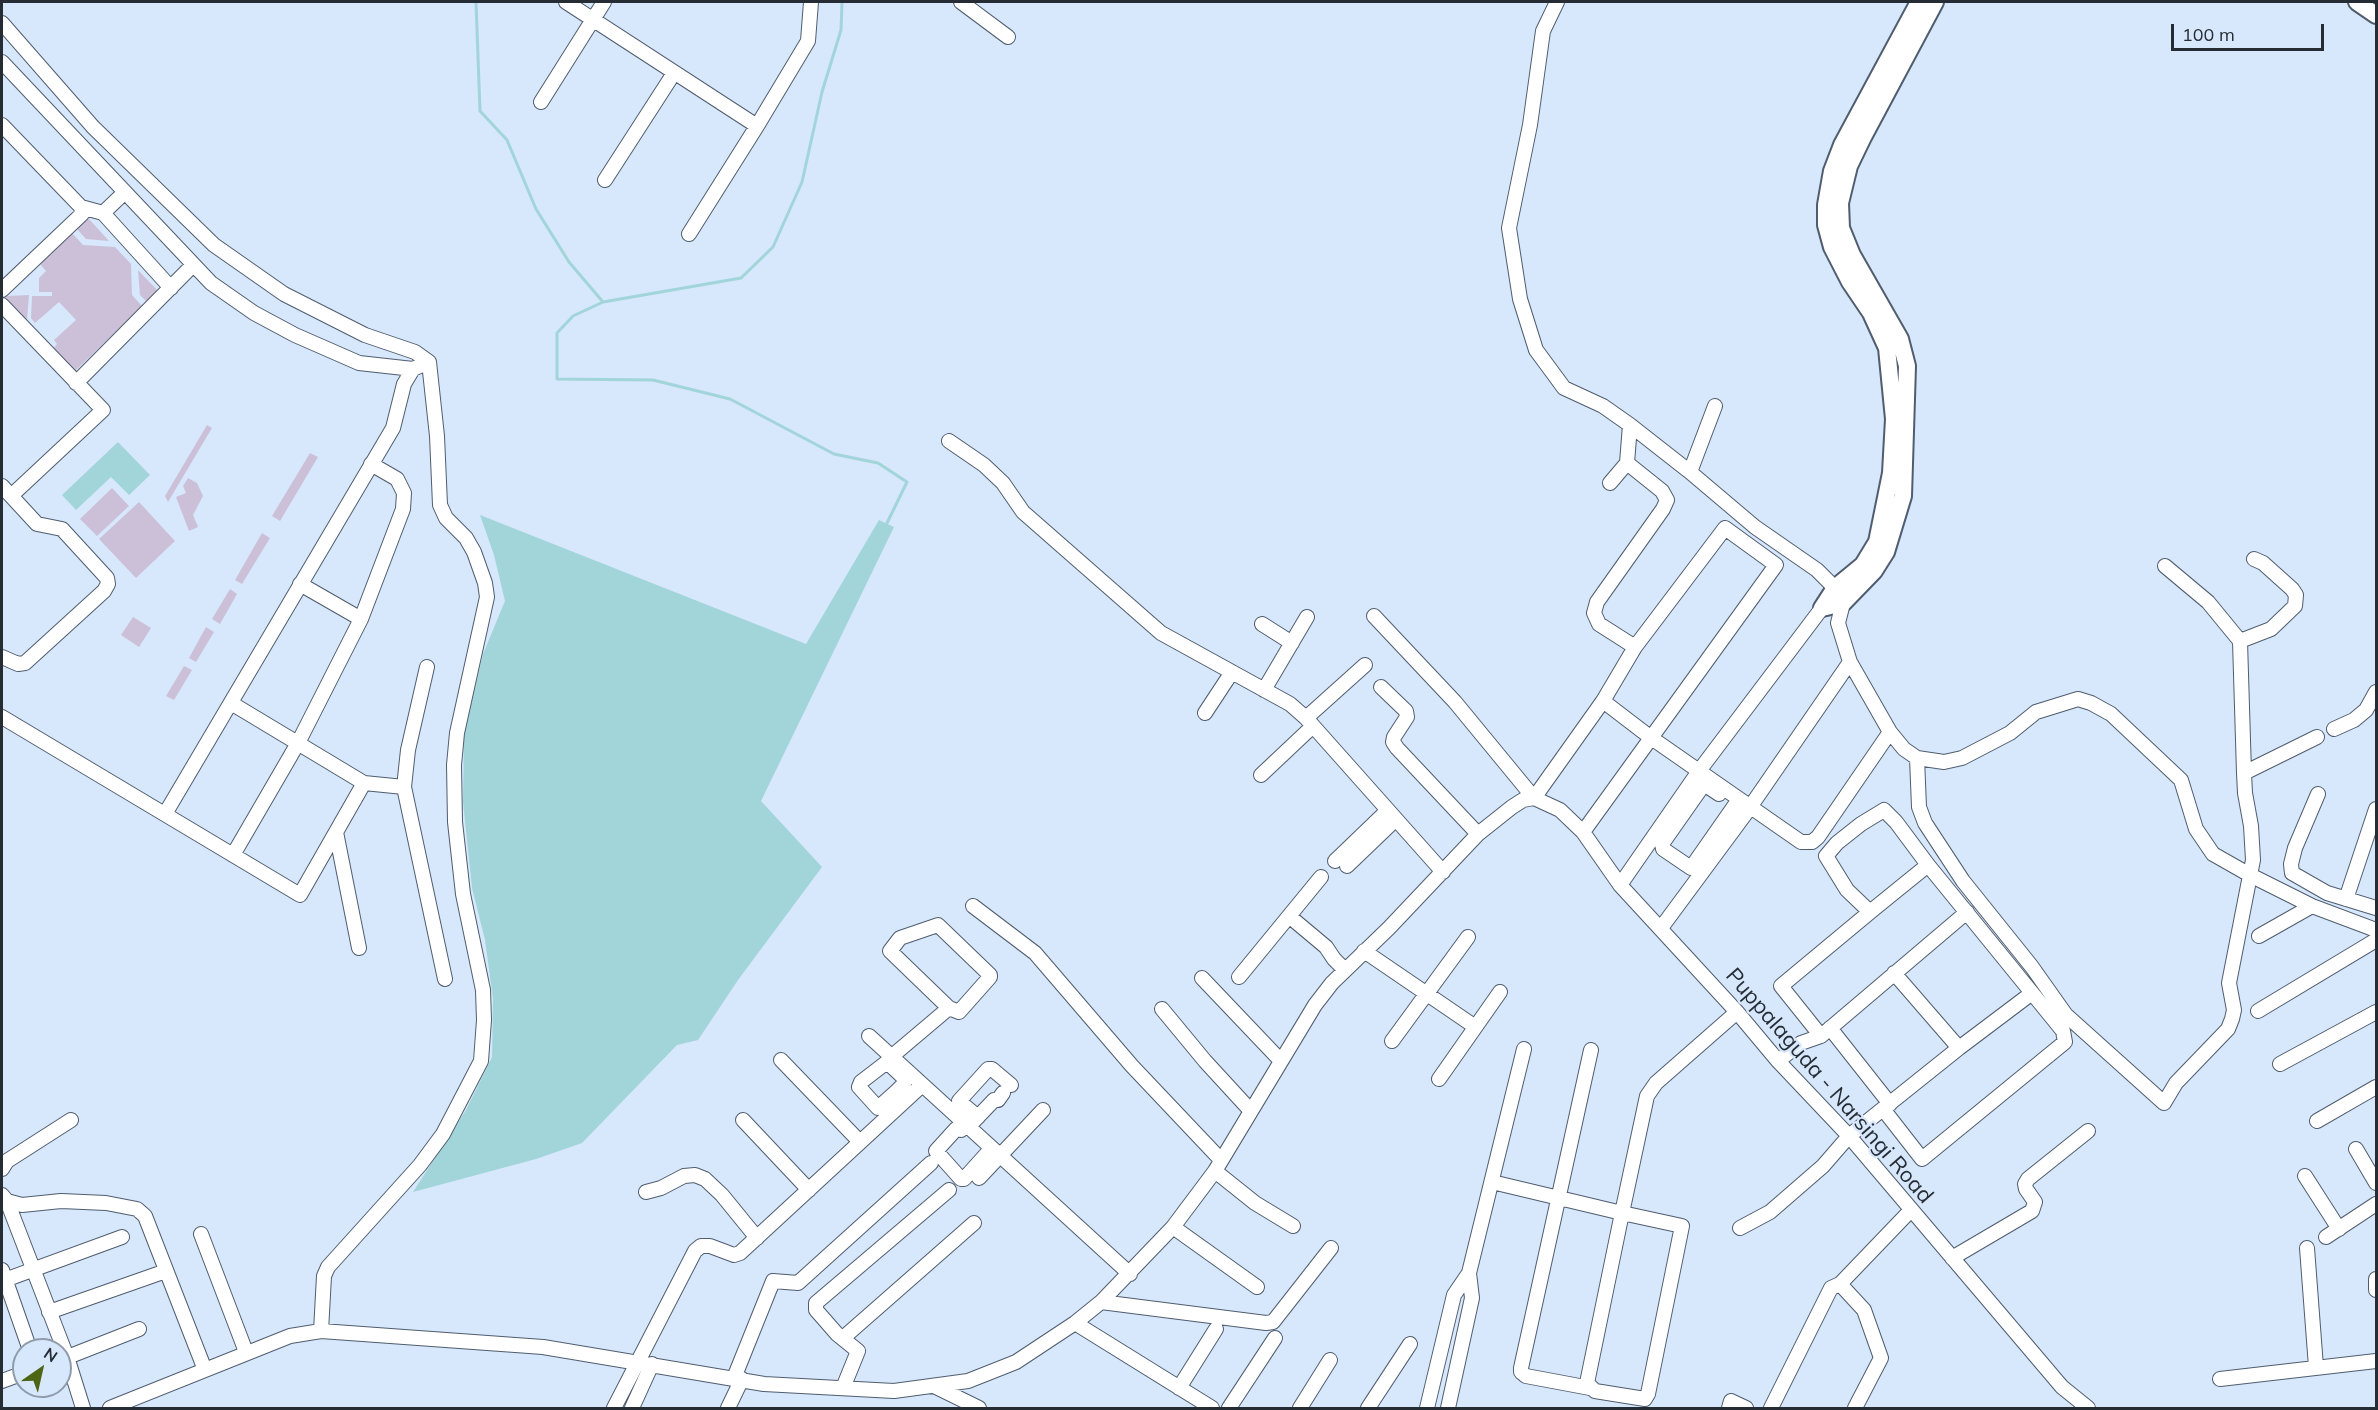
<!DOCTYPE html>
<html>
<head>
<meta charset="utf-8">
<style>
	body { margin:0 }
	#map { position:relative; width:2378px; height:1410px; overflow:hidden; background:#d7e7fc; font-family:Mulish,sans-serif }
	canvas { display:block }
	.frame { position:absolute; inset:0; border:3px solid #262c34; pointer-events:none }
	.north { position:absolute; left:12px; top:1338px; width:60px; height:60px; box-sizing:border-box; background:#d7e7fc; border:2px solid #909cac; border-radius:50%; rotate:34deg; font-size:16px; font-weight:700; line-height:24px; text-align:center; color:#262c34 }
	.north::after { content:''; display:block; margin:auto; width:21px; height:27px; background:#4d6514; clip-path:polygon(50% 0,100% 100%,50% 72%,0 100%) }
	.scale { position:absolute; left:2171px; top:24px; width:153px; height:27px; box-sizing:border-box; border:3px solid #262c34; border-top:0; padding-left:8px; font-size:18px; line-height:21px; white-space:nowrap; color:#262c34; -webkit-text-stroke:4px #d7e7fc; paint-order:stroke }
</style>
</head>
<body>
<div id="map">
<canvas width="2378" height="1410"></canvas>
<div class="frame"></div>
<div class="north">N</div>
<div class="scale">100 m</div>
</div>
<script>
const g = document.querySelector('canvas').getContext('2d');
g.lineJoin = 'round';
function fillPath(path, color) { g.fillStyle = color; g.fill(path, 'evenodd'); }
const toPath = rows => new Path2D(rows.map(r => 'M' + r).join(''));
function stroke(path, color, width, dash) { g.strokeStyle = color; g.lineWidth = width; g.lineCap = dash ? 'butt' : 'round'; g.setLineDash(dash || []); g.stroke(path); }
function label(font, color, halo, rows, align = 'center') {
  g.font = font + ' Mulish,sans-serif'; g.lineWidth = 4.5; g.setLineDash([]); g.textBaseline = 'middle'; g.strokeStyle = halo; g.fillStyle = color; for (const [text, x, y, turn = 0] of rows) {
    g.save(); g.translate(x, y); g.rotate((+turn || 0) * Math.PI / 180); g.textAlign = isNaN(turn) ? turn : align; if (halo) g.strokeText(text, 0, 0); g.fillText(text, 0, 0); g.restore();
  }
}
fillPath(toPath([
	[88,218,109,241,86,239,77,229],
	[72,233,83,245,115,247,131,264,132,295,142,306,75,371,54,348,57,344,54,340,76,320,59,302,35,323,31,318,32,296,52,296,52,292,39,292,39,278,46,271,40,264],
	[138,270,158,291,147,302,140,295],
	[29,295,27,320,5,298,7,296],
	[207,425,212,428,168,502,165,496],
	[310,453,318,457,280,521,272,516],
	[188,478,197,483,203,496,193,515,198,527,189,531,176,497,186,493,183,486],
	[112,488,129,506,97,536,80,519],
	[139,502,175,541,136,578,99,539],
	[262,533,270,538,242,584,235,580],
	[230,589,237,594,220,624,212,619],
	[133,617,151,628,139,647,121,635],
	[206,627,214,632,196,662,189,658],
	[184,666,192,670,174,700,166,696]
]), '#ccc0d9');
fillPath(toPath([
	[118,442,150,475,129,495,111,477,76,510,62,495],
	[480,515,806,644,879,520,894,527,761,801,822,867,738,980,698,1040,677,1045,582,1143,536,1159,413,1192,466,1110,492,1057,493,999,485,940,472,888,463,802,464,735,483,654,505,601,494,555]
]), '#a2d5d9');
stroke(toPath([
	[476,2,480,111,507,140,536,209,569,262,603,302],
	[842,2,841,30,822,92,802,182,773,247,741,278,603,302,573,316,557,333,557,379,653,380,730,399,834,454,878,463,907,482,887,523]
]), '#a2d5d9', 3);
const minor = toPath([
	[566,2,757,126],
	[961,2,1008,37],
	[1557,2,1543,31,1530,125,1509,228,1520,299,1536,350,1564,388,1603,406,1630,425,1690,472],
	[2,23,93,127,214,245,284,294,365,335,415,352,429,362,437,436,440,505,446,518,466,538,474,552,485,583,487,597,457,733,454,765,455,822,463,894,483,990,484,1020,481,1061,443,1134,420,1165,328,1267,324,1276,321,1331],
	[2,62,211,283,254,313,295,335,359,363,413,369,429,362],
	[541,102,604,2],
	[2,125,81,207,82,214,2,290],
	[605,180,674,73],
	[81,207,103,213,171,288],
	[103,213,124,193],
	[689,234,757,126,808,41,811,2],
	[2,305,103,410,11,496],
	[76,383,193,265],
	[1715,406,1690,472,1755,527,1817,570,1835,588,1843,603,1838,623,1850,662,1890,732,1904,749,1917,758,1944,762,1962,758,2010,733,2036,712,2078,699,2091,703,2111,714,2181,780,2196,829,2213,854,2250,875,2312,906,2376,930],
	[949,441,984,465,1003,483,1023,512,1161,633,1290,704,1306,718],
	[1627,463,1662,491,1667,500,1663,509,1597,602,1594,613,1599,624,1635,647,1603,701,1650,737,1801,842,1812,842,1818,837,1890,732],
	[1610,483,1627,463,1630,425],
	[2,486,37,524,62,529,107,578,108,584,104,591,25,663,18,664,2,657],
	[2165,566,2208,602,2240,641,2244,773],
	[300,584,361,619],
	[1374,616,1455,702,1534,798,1560,810,1583,832,1620,885,1737,1012,1778,1061,1849,1136,2062,1387,2088,1408],
	[1262,624,1292,643],
	[2240,641,2271,629,2295,606,2296,595,2292,589,2263,563,2254,559],
	[1365,665,1306,718,1443,872],
	[1381,687,1406,711,1407,717,1394,737,1393,742,1397,748,1478,834],
	[1264,690,1307,617],
	[231,703,364,783,404,787,408,750,427,667],
	[1205,713,1232,672],
	[2,717,300,895,364,783],
	[2334,729,2354,720,2366,710,2376,692],
	[1917,758,1919,807,1925,823,1963,881,2032,967,2066,1015,2164,1103,2176,1083,2228,1029,2232,1019,2234,1010,2229,983,2253,860,2251,826,2245,793,2244,773,2317,737],
	[1261,775,1313,726],
	[404,787,445,979],
	[1719,794,1707,786,1702,787,1662,844,1663,849,1691,868,1735,805],
	[2318,794,2295,848,2291,864,2292,873,2327,893,2376,908],
	[165,814,393,428,404,384,413,369],
	[336,832,359,948],
	[1583,832,1776,565,1725,528,1635,647],
	[233,855,298,743,361,619,403,509,404,493,397,479,371,464],
	[1335,861,1387,811],
	[1347,866,1395,820],
	[1620,885,1699,771,1822,608],
	[2346,899,2376,809],
	[973,906,1035,953,1132,1066,1221,1160],
	[1289,916,1326,947,1334,959,1345,970],
	[1661,928,1746,813,1850,662],
	[2259,936,2312,906],
	[1364,951,1474,1026],
	[1894,973,1959,1048],
	[1239,977,1321,877],
	[1202,978,1281,1061],
	[1162,1009,1205,1061,1250,1110],
	[2258,1011,2376,940],
	[1830,1028,1890,1104],
	[869,1036,1130,1274],
	[1821,1036,1781,986,1870,912],
	[1392,1041,1468,937],
	[891,1057,949,1008,959,1012,990,977,990,975,938,925,900,938,890,951,949,1008],
	[781,1060,860,1142],
	[1778,1061,1801,1043,1821,1036,1967,912],
	[2280,1064,2376,1012],
	[1439,1079,1500,992],
	[897,1091,904,1084,905,1079,887,1062,861,1082,859,1087,878,1108,897,1091,906,1099],
	[1883,1109,1922,1159,2065,1042,2063,1031,1928,865,1896,822,1884,810,1861,824,1837,843,1826,856,1847,890,1870,912,1928,865],
	[978,1117,959,1101,988,1069,992,1069,1011,1085],
	[743,1120,809,1190],
	[2317,1121,2376,1087],
	[973,1122,994,1100,998,1100,1003,1093],
	[965,1126,961,1130,956,1129,936,1151,961,1179,964,1179,991,1149],
	[2356,1149,2376,1183],
	[2,1169,7,1161,71,1120],
	[1215,1171,1255,1203,1293,1226],
	[2305,1176,2339,1229],
	[979,1178,1043,1110],
	[1492,1182,1622,1213,1682,1226,1648,1394,1645,1399,1595,1391,1587,1383,1622,1213,1647,1096,1656,1083,1737,1012],
	[646,1192,661,1188,684,1176,695,1175,705,1179,722,1195,757,1238],
	[2,1195,7,1201,22,1205,61,1201,106,1203,137,1209,145,1216,205,1370],
	[7,1201,67,1357,83,1408],
	[1173,1227,1257,1287],
	[1740,1228,1770,1212,1823,1166,1849,1136,1959,1048,2032,993],
	[201,1234,246,1352],
	[2326,1237,2376,1204],
	[2307,1248,2316,1367],
	[1952,1258,2032,1211,2035,1202,2026,1189,2025,1184,2028,1179,2088,1131],
	[2,1270,30,1350],
	[2376,1279,2376,1290],
	[2,1281,122,1237],
	[1840,1284,1864,1310,1881,1358,1855,1408],
	[1101,1302,1266,1323,1273,1322,1331,1248],
	[49,1312,166,1271],
	[1075,1323,1212,1408],
	[843,1338,974,1223],
	[60,1360,139,1329],
	[734,1378,773,1281,798,1283,931,1163],
	[2220,1379,2376,1361],
	[2,1381,24,1373],
	[934,1386,979,1408],
	[843,1388,858,1351,837,1334,816,1310,816,1303,949,1190],
	[1179,1388,1216,1329],
	[1590,1388,1526,1376,1521,1372,1521,1368,1591,1050],
	[110,1408,290,1336,321,1331,543,1347,764,1384,894,1391,968,1381,1016,1362,1075,1323,1101,1302,1173,1227,1215,1171,1315,1005,1332,983,1389,928,1478,834,1512,807,1523,800,1534,798,1603,701],
	[614,1408,695,1251,701,1246,710,1246,734,1255,740,1253,921,1086],
	[632,1408,652,1364],
	[728,1408,742,1379],
	[1229,1408,1275,1338],
	[1300,1408,1330,1360],
	[1368,1408,1410,1344],
	[1427,1408,1454,1295,1469,1273],
	[1448,1408,1472,1298,1469,1273,1524,1049],
	[1729,1408,1731,1401,1746,1408],
	[1771,1408,1831,1288,1840,1284,1911,1210]
]);
const major = toPath([
	[2357,2,2376,15],
	[1822,608,1843,603,1874,571,1886,552,1903,496,1907,366,1900,339,1852,255,1841,228,1840,203,1849,166,1863,137,1935,2],
	[1822,608,1835,588,1863,565,1877,542,1891,473,1894,419,1887,348,1871,313,1850,282,1832,247,1826,225,1826,205,1832,171,1842,145,1919,2]
]);
stroke(minor, '#4f5d6e', 16);
stroke(major, '#4f5d6e', 20);
stroke(minor, '#fff', 14);
stroke(major, '#fff', 16);
label('22px', '#262c34', '#d7e7fc', [
	["Puppalaguda - Narsingi Road",1829,1086,49]
]);
</script>
</body>
</html>
